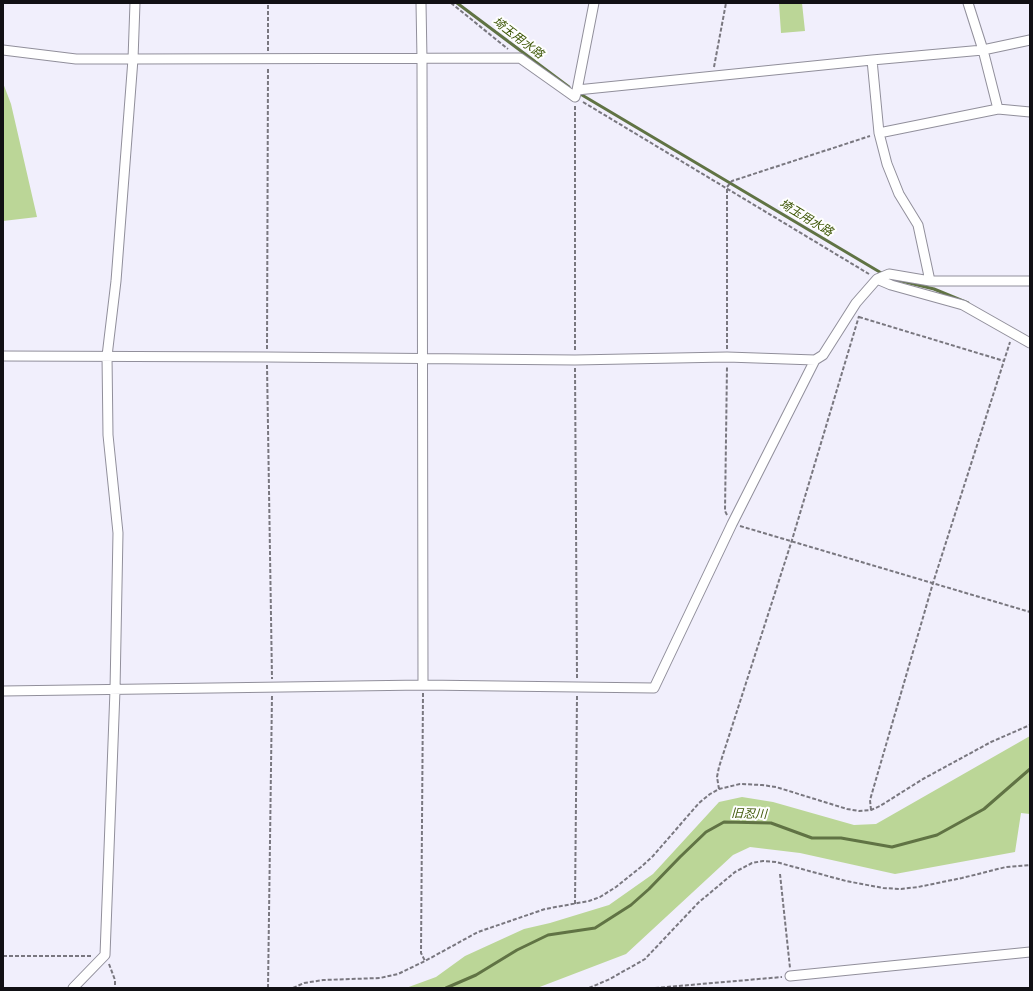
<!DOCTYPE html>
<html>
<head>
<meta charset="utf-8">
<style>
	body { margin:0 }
	#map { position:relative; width:1033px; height:991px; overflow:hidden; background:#f1effc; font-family:"Alegreya Sans",sans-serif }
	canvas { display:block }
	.frame { position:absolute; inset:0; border:4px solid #111014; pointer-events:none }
</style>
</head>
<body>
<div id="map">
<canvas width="1033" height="991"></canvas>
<div class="frame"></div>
</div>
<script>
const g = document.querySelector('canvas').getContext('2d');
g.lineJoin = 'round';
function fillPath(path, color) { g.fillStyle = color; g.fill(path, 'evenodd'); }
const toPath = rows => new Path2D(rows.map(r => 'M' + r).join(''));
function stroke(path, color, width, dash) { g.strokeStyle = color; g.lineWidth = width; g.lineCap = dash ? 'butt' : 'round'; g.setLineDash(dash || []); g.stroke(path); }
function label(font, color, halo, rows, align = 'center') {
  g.font = font + ' "Alegreya Sans","Noto Sans JP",sans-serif'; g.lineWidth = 4; g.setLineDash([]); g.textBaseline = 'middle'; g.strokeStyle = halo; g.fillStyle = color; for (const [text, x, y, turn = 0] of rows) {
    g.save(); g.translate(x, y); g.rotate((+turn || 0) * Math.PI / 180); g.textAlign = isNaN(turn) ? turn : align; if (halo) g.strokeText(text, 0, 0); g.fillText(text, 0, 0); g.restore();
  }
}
fillPath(toPath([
	[779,3,802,3,805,31,781,33],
	[3,83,11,104,37,217,3,221],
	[1030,736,1030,814,1021,813,1015,852,895,874,800,853,750,847,733,855,626,954,537,988,406,988,436,977,465,956,524,929,550,923,609,905,653,874,719,802,742,797,773,802,854,825,876,824]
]), '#bbd697');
stroke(toPath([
	[457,3,569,87],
	[582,95,883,274],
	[893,279,934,289,968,303],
	[446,988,476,975,517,950,548,935,595,928,631,905,649,889,680,857,706,832,724,822,771,823,812,838,841,838,892,847,937,835,984,809,1030,769]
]), '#607344', 3);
const minor = toPath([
	[594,3,577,90,872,60,983,50,1030,40],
	[968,3,983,50,998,109],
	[3,50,76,59,133,59,135,3],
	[872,60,879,133,887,164,899,194,918,225,930,281],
	[879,133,998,109,1030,112],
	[877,279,889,274,930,281,1030,281],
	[3,356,267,357,575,360,727,357,815,360],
	[423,685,654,688,732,524,815,360,823,355,856,303,877,279,891,285,963,305,1030,343],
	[3,691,423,685,422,59,421,3],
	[790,976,1030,952],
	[73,988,105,955,115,690,118,533,108,435,107,356,116,281,133,59,520,58,575,97,577,90]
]);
stroke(minor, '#918f9b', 11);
stroke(toPath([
	[451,3,508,49],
	[268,51,268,3],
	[714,67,726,3],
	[583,102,869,274],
	[575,106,575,352],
	[859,317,1004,361],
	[267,349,268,67],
	[727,349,727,187,732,181,870,136],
	[267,365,272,679],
	[575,368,577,678],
	[727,515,725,511,727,366],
	[740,526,1030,612],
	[423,693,421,953,425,961],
	[719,789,717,777,719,767,792,540,859,316],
	[871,810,870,800,933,583,1010,342],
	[780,874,790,968],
	[575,904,577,696],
	[3,956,92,956],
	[109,964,115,980,115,988],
	[268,988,272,695],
	[293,988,304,983,323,980,380,978,398,974,425,961,478,932,545,909,589,901,600,897,616,887,641,867,653,856,699,803,710,794,719,789,740,784,762,785,776,787,847,809,859,811,871,810,880,806,923,779,991,742,1030,725],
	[589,988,610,979,645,959,698,903,735,872,752,863,763,861,776,862,846,881,883,888,901,889,918,887,962,878,1006,867,1030,865],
	[655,988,782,977]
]), '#79777f', 2, [4, 2]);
stroke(minor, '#fff', 9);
label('italic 12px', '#3e5707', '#fefefe', [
	["埼玉用水路",518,38,37],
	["埼玉用水路",806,218,31],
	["旧忍川",749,814,2]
]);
</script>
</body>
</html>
